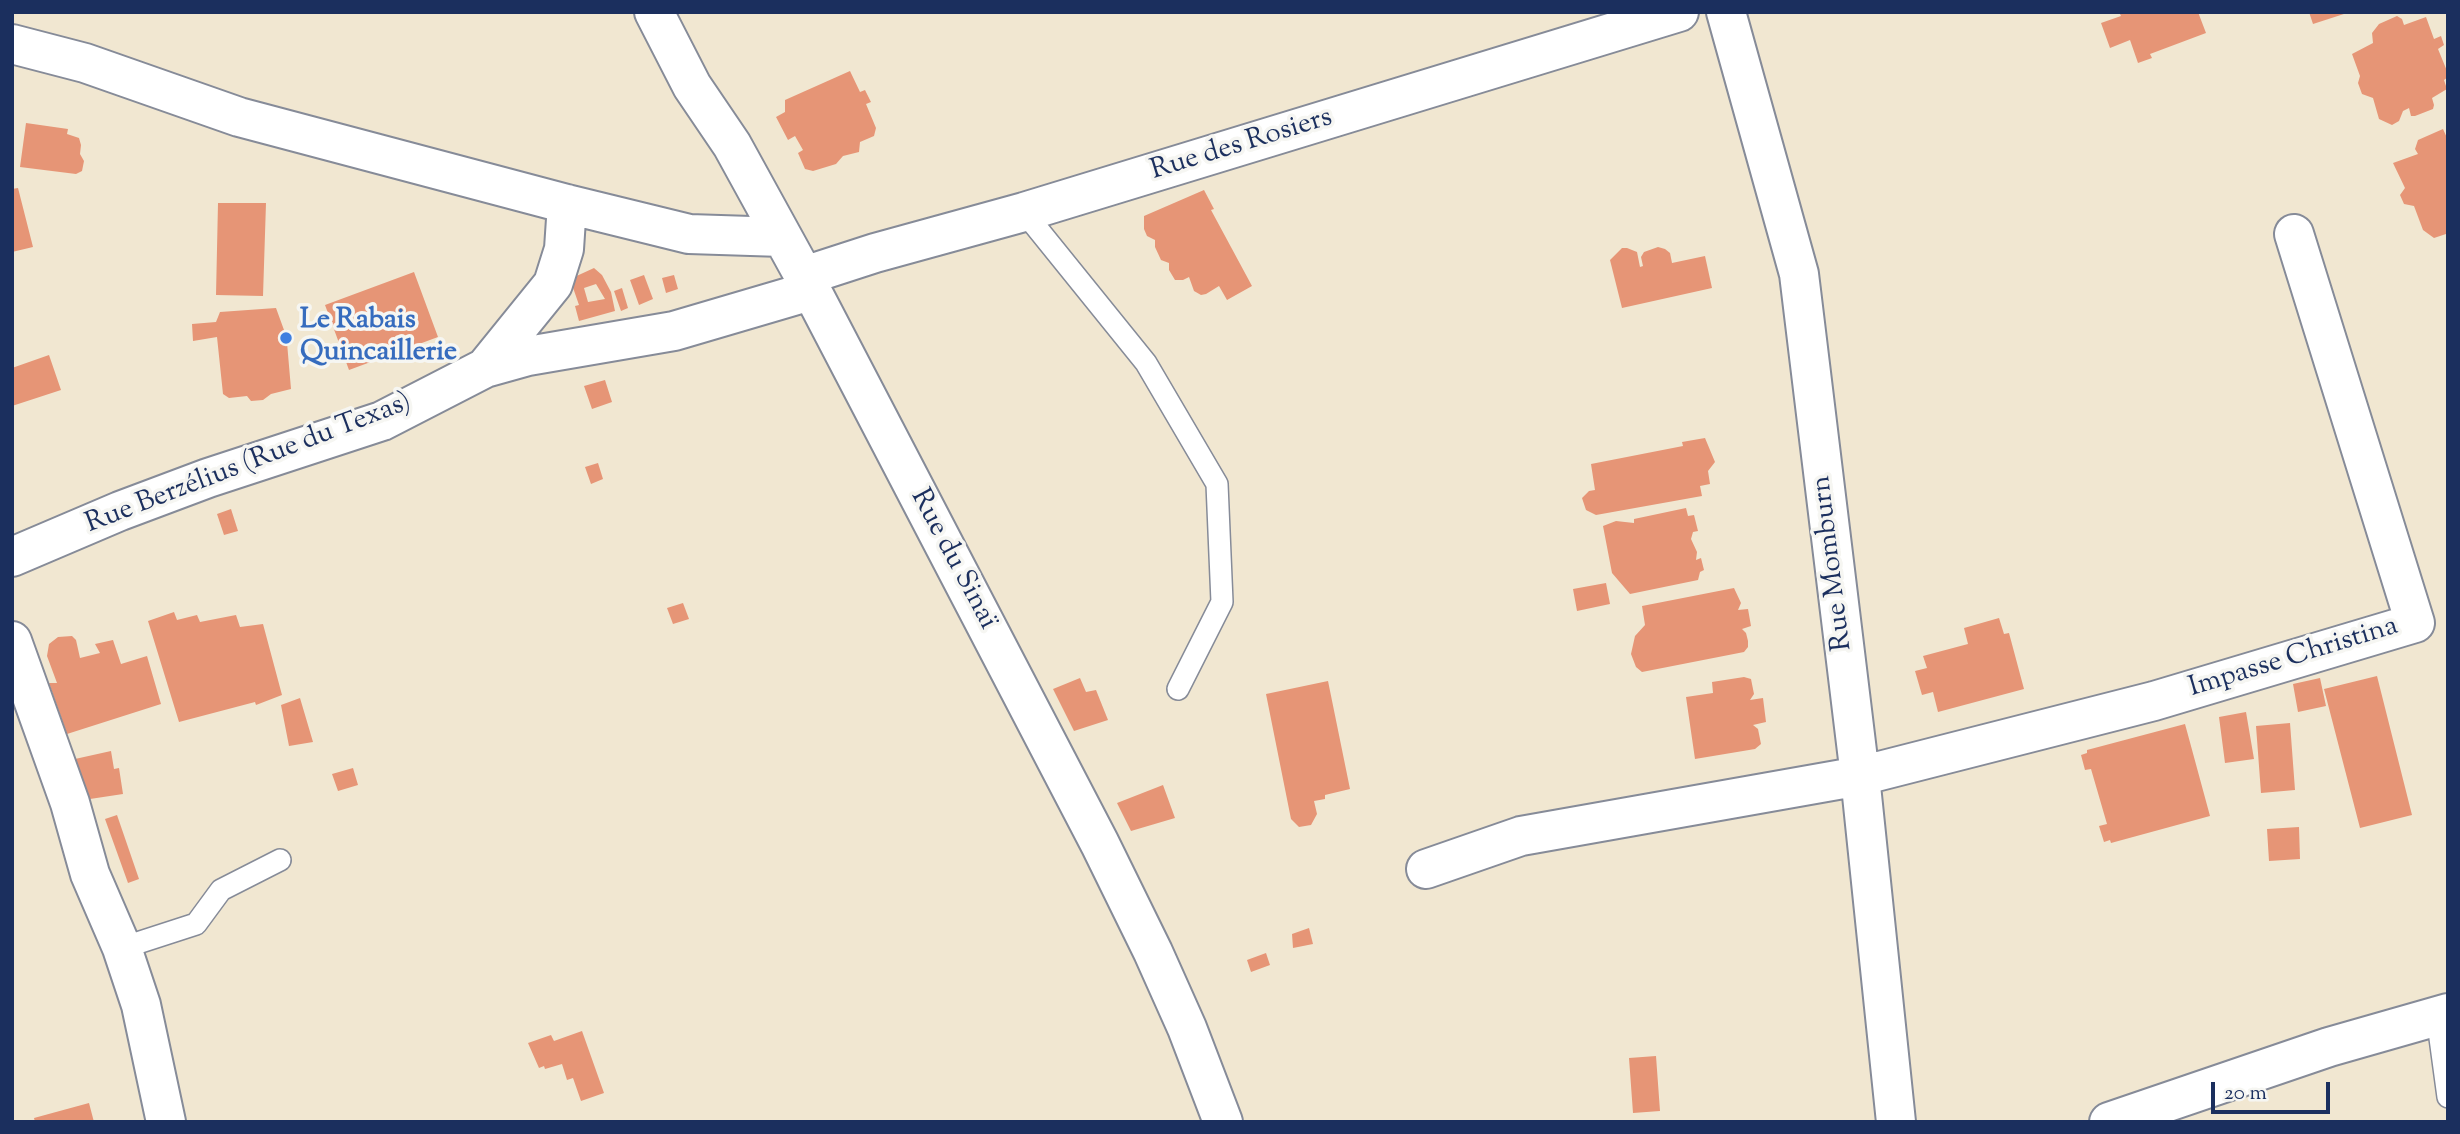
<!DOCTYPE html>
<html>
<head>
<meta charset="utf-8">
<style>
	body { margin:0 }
	#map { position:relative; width:2460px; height:1134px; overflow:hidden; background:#f1e7d1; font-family:"Sorts Mill Goudy",serif }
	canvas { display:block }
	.frame { position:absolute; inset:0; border:14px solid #1b2f5e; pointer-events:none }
	.scale { position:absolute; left:2211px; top:1082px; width:119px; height:32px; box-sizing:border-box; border:4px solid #1b2f5e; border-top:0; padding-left:9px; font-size:21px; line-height:24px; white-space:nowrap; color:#1b2f5e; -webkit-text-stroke:5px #f6f6f2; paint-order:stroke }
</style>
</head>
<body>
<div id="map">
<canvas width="2460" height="1134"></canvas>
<div class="frame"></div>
<div class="scale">20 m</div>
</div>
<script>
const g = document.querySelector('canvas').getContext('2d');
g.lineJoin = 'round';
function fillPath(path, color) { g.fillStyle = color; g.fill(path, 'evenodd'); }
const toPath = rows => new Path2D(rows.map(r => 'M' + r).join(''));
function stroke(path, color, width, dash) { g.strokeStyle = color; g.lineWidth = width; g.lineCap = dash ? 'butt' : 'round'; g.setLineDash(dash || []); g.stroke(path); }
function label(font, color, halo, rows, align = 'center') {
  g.font = font + ' "Sorts Mill Goudy",serif'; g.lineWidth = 7; g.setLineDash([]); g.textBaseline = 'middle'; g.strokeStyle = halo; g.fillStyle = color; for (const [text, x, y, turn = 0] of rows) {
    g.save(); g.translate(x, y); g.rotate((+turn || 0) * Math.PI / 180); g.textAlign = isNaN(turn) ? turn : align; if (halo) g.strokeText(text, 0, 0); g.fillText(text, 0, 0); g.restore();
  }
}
fillPath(toPath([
	[2119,12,2198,12,2206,33,2150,54,2152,58,2138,63,2130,40,2110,48,2101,23,2121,16],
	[2309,12,2347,12,2347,13,2313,24],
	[2397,16,2402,19,2404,25,2426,17,2434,39,2441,36,2444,45,2438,49,2447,71,2448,77,2444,80,2447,89,2432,98,2434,105,2433,109,2415,116,2411,116,2409,108,2403,111,2399,121,2392,125,2379,119,2373,98,2362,94,2358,83,2360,76,2352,54,2373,43,2372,33,2379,24],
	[850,71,860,92,865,90,871,102,866,104,876,128,874,136,860,142,859,152,843,156,836,164,813,171,805,169,798,153,803,150,795,136,788,140,776,117,785,112,785,100],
	[26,123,68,129,67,134,79,138,81,145,80,154,84,161,82,171,76,174,20,167],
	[2443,129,2448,140,2448,229,2446,234,2434,238,2423,230,2414,206,2404,204,2400,195,2405,188,2393,163,2418,154,2415,149,2418,140],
	[18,188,33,247,12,252,12,189],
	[1204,190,1214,209,1211,210,1252,286,1227,300,1219,286,1206,294,1201,295,1194,291,1189,277,1183,280,1175,280,1169,270,1169,263,1161,260,1155,247,1155,240,1147,236,1144,229,1144,216],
	[218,203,266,203,263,296,216,295],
	[1658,247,1665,249,1670,253,1672,263,1705,256,1712,288,1622,308,1610,260,1622,248,1627,248,1637,252,1640,267,1643,266,1641,257,1644,252],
	[594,268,602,275,611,292,615,311,579,321,575,306,579,305,570,279],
	[596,284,605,299,588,302,584,288],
	[414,272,438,337,349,370,325,305],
	[644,275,653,299,639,305,630,280],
	[674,275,678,289,666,293,662,278],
	[622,288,628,308,621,311,614,291],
	[276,308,284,330,286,331,291,389,271,394,263,400,251,401,247,396,229,398,223,394,217,337,193,341,192,324,216,322,220,312],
	[49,355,61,390,12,406,12,368],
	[605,380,612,402,592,409,584,386],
	[1705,438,1715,462,1708,471,1710,484,1700,486,1702,496,1596,515,1586,510,1582,498,1589,491,1595,490,1591,464,1683,446,1682,442],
	[598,463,603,479,591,484,585,467],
	[1686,508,1688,516,1694,515,1698,531,1693,532,1691,539,1697,552,1696,560,1701,558,1704,570,1700,572,1698,580,1630,594,1612,573,1603,526,1616,521,1634,523,1634,519],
	[231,509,238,531,224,535,217,514],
	[1606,583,1610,604,1577,611,1573,589],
	[1734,588,1741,603,1738,610,1748,609,1751,626,1742,629,1746,633,1748,641,1748,647,1744,652,1642,672,1636,667,1631,654,1635,636,1645,625,1642,606],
	[683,603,689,619,673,624,667,608],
	[174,612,177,620,197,615,200,622,236,615,240,627,263,624,282,695,256,705,255,702,179,722,148,621],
	[1999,618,2004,634,2009,633,2024,689,1938,712,1933,692,1922,695,1915,671,1927,668,1923,656,1968,644,1964,628],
	[72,636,76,640,80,658,100,653,95,644,113,640,121,664,147,656,161,704,67,734,49,683,57,683,47,656,49,644,58,637],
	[2377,676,2412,815,2360,828,2324,689],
	[1744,677,1751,679,1754,694,1750,700,1763,698,1766,722,1753,725,1758,729,1761,744,1755,749,1695,759,1686,697,1713,693,1712,682],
	[1080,678,1086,692,1096,690,1108,720,1074,731,1053,689],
	[2320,678,2326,706,2298,712,2293,684],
	[1328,681,1350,789,1325,795,1325,799,1314,801,1317,814,1311,825,1299,827,1291,819,1266,694],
	[300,698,313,742,289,746,281,705],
	[2246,712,2254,759,2225,763,2219,717],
	[2290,723,2295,790,2261,793,2256,726],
	[2185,724,2210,816,2111,843,2110,840,2104,842,2099,826,2107,824,2091,769,2085,770,2081,755,2087,753,2087,750],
	[111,751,114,769,119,768,123,794,90,799,75,759],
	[353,768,358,785,338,791,332,774],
	[1163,785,1175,818,1131,831,1117,803],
	[117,815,139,879,128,883,105,819],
	[2299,827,2300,859,2269,861,2267,829],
	[1309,928,1313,944,1293,948,1292,934],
	[1266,953,1270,965,1251,972,1247,960],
	[582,1031,604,1093,581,1101,573,1078,567,1080,562,1064,545,1069,544,1066,539,1068,528,1043,551,1035,554,1041],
	[1656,1056,1660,1111,1633,1113,1629,1058],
	[89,1103,94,1122,35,1122,34,1118]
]), '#e69576');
const service = toPath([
	[1024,212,1146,363,1217,484,1222,602,1178,689],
	[122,948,196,924,221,890,280,860],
	[2437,1016,2448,1097]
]);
const minor = toPath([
	[654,12,692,86,732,145,804,276,1100,844,1153,952,1187,1028,1223,1122],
	[1726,12,1799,274,1860,776,1896,1122],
	[12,44,85,63,239,117,567,204,689,234,782,237],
	[804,276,875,253,1024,212,1679,12],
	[485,368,553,284,564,249,567,204],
	[12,557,120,511,208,478,382,421,485,368,528,356,674,331,810,291],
	[12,641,70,803,90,874,122,948,141,1005,166,1122],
	[1426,869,1521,836,1860,776,2154,701,2415,623,2294,234],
	[2109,1122,2329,1047,2448,1013]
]);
stroke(service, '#868b98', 24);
stroke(minor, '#868b98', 42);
stroke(service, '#fff', 21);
stroke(minor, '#fff', 38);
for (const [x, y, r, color] of [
	[286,338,7,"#3f7fe0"]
]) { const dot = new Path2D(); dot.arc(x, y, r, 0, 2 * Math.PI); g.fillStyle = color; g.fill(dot); stroke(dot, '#f6f6f2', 2.5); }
label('28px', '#1b2f5e', '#f6f6f2', [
	["Rue des Rosiers",1242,146,-17],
	["Rue Berzélius (Rue du Texas)",249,465,-21],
	["Rue du Sinaï",952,560,62],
	["Rue Momburn",1834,563,-97],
	["Impasse Christina",2294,659,-17]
]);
label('bold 28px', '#366cbe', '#f6f6f2', [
	["Le Rabais",300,322],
	["Quincaillerie",300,354]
], 'left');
</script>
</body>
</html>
